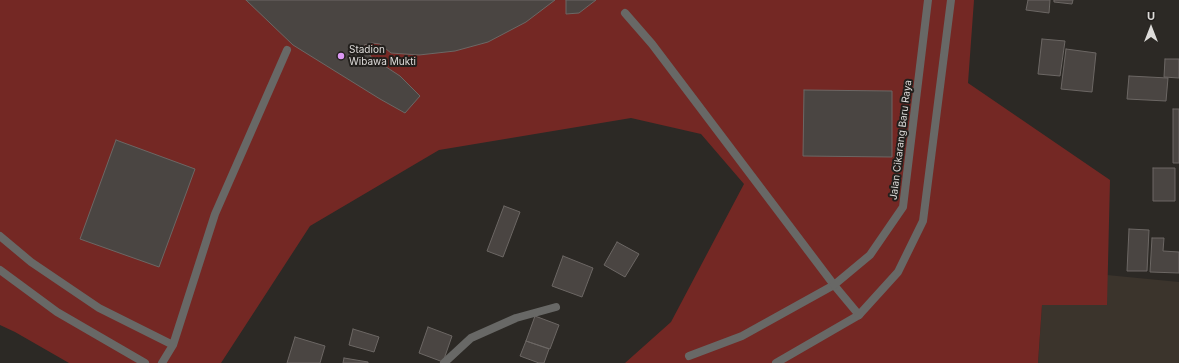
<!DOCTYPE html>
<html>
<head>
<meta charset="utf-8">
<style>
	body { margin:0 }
	#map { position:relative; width:1179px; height:363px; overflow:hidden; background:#2c2925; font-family:Inter,sans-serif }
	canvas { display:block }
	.north { position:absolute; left:1131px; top:8px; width:40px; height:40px; -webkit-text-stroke:3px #221f1c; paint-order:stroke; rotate:0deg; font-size:11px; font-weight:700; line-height:16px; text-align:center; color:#dedcda }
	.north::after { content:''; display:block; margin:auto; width:14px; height:18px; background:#dedcda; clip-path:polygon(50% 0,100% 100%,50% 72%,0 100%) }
</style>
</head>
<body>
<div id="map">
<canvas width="1179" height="363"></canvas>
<div class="north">U</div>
</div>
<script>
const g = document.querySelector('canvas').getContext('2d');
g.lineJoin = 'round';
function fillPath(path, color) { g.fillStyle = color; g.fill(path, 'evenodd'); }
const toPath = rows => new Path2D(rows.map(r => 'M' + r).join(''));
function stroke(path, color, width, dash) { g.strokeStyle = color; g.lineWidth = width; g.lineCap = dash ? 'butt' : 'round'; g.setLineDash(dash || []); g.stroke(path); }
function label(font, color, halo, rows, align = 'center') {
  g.font = font + ' Inter,sans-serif'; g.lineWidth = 4; g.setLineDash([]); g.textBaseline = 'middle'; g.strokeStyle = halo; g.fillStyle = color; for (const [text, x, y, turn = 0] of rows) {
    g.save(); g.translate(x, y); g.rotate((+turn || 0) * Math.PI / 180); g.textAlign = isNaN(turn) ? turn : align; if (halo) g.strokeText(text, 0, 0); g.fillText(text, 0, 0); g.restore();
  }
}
fillPath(toPath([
	[1107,275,1179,282,1179,363,1038,363,1042,305,1107,305]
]), '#3b342c');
fillPath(toPath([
	[0,0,974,0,968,83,1110,180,1107,305,1042,305,1038,363,625,363,671,322,744,184,701,134,631,118,439,150,310,226,221,363,69,363,15,332,0,325]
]), '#742824');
const building = toPath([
	[246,0,555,0,526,22,488,42,455,51,419,55,391,53,380,44,372,43,364,45,371,57,400,76,420,96,405,113,380,99,293,45,246,0],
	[566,0,596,0,579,13,566,14,566,0],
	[1028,0,1050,0,1049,13,1026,10,1028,0],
	[1054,0,1073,0,1072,4,1054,2,1054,0],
	[1042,39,1065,41,1060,76,1038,74,1042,39],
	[1066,49,1096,53,1092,92,1061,89,1066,49],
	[1165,59,1179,59,1179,78,1164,77,1165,59],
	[1129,76,1168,78,1166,101,1127,99,1129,76],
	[804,90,892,91,892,157,803,156,804,90],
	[1173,109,1179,109,1179,163,1173,163,1173,109],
	[116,140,195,169,159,267,80,239,116,140],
	[1153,168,1175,168,1175,201,1153,201,1153,168],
	[504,206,520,212,503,257,487,251,504,206],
	[1129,229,1149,230,1147,271,1127,271,1129,229],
	[1152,238,1164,238,1163,251,1179,252,1179,273,1150,272,1152,238],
	[617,242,639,254,625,277,604,265,617,242],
	[563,256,593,268,582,297,552,286,563,256],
	[535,316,559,325,550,349,526,341,535,316],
	[428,327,452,336,443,362,419,353,428,327],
	[353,329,379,337,374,352,349,345,353,329],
	[295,337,325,346,320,363,287,363,295,337],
	[526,341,549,349,544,363,539,363,520,356,526,341],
	[344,358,368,362,368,363,343,363,344,358]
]);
fillPath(building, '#4a4542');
stroke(building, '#6c6764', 1);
stroke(toPath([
	[625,13,652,44,834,285,859,315,776,363],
	[0,236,31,262,99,308,173,345],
	[0,270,57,312,145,363],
	[689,356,742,336,834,285],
	[162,363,173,345,215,214,287,50]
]), '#686866', 8);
stroke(toPath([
	[834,285,870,255,903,207,928,0],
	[859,315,898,272,923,221,951,0],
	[444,363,471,338,516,318,556,307]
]), '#686866', 8);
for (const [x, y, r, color] of [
	[341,56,4,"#dc99f4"]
]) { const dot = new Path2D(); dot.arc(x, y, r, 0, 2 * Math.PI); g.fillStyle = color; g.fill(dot); stroke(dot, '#221f1c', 1.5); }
label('10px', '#dedcda', '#221f1c', [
	["Stadion",349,50],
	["Wibawa Mukti",349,62]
], 'left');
label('10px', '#dedcda', '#221f1c', [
	["Jalan Cikarang Baru Raya",901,140,-83]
]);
</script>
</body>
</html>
